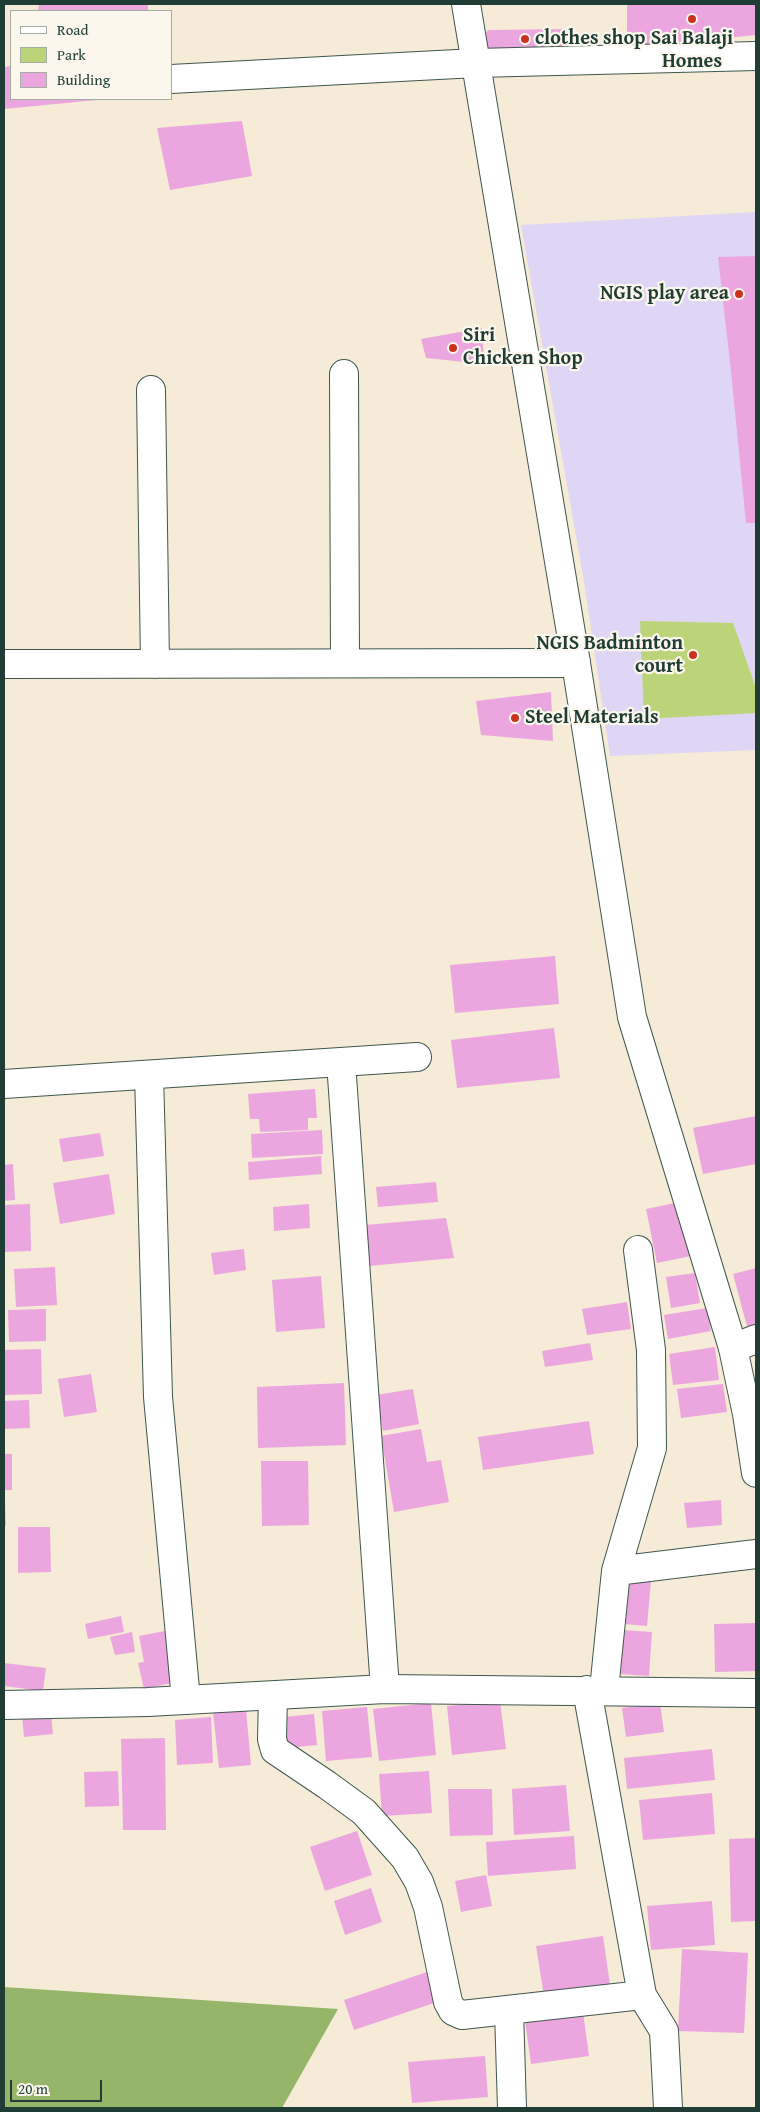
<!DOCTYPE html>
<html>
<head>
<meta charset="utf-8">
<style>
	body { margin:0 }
	#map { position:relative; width:760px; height:2112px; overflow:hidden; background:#f5ebd6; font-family:"Gentium Book Plus",serif }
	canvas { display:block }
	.frame { position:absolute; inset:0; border:5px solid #1f3d34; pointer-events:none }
	.legend { position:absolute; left:10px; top:10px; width:162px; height:90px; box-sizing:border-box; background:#fbf7ec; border:1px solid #a3ada2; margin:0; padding:6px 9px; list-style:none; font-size:15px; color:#1f3d34 }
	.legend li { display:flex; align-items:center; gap:10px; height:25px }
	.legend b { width:25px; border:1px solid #a3ada2 }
	.scale { position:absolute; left:10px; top:2080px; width:92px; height:22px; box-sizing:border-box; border:2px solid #1f3d34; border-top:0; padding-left:6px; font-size:15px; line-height:18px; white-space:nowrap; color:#1f3d34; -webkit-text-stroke:4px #fbf7ec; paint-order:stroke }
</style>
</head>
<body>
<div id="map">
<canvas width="760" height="2112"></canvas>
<div class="frame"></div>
<ul class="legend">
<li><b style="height:6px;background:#fff"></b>Road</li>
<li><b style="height:14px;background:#bcd479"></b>Park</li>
<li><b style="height:14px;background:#eba6df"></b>Building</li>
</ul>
<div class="scale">20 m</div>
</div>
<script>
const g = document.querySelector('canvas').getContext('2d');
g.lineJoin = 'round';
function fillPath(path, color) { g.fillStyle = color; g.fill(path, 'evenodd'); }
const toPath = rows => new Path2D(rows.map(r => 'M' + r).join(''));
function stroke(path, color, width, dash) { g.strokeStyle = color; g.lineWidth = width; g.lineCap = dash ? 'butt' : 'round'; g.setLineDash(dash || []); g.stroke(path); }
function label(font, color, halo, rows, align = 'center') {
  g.font = font + ' "Gentium Book Plus",serif'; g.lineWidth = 4.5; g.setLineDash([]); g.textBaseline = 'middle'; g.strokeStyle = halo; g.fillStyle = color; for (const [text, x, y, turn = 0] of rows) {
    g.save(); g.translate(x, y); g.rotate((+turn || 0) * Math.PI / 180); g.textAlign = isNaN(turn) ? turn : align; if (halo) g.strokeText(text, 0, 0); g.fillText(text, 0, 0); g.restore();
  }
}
fillPath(toPath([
	[756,212,756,750,610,756,584,581,521,225]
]), '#dfd5f5');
fillPath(toPath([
	[640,621,733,623,756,688,756,713,644,719]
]), '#bcd479');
fillPath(toPath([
	[4,1987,338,2009,282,2108,4,2108]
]), '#95b669');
fillPath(toPath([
	[39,4,148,4,148,11,38,11],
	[627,4,756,4,756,35,627,48],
	[569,29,565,48,474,50,488,30],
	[11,66,11,99,97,100,4,109,4,67],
	[242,121,252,176,170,190,157,128],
	[756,256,756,523,746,523,731,371,718,257],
	[482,328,484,364,426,358,421,339],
	[551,692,553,741,481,735,476,701],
	[555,956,559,1004,455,1013,450,965],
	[554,1028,560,1078,457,1088,451,1040],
	[315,1089,317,1118,308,1118,308,1130,260,1132,259,1119,250,1119,248,1094],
	[756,1116,756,1164,703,1174,693,1128],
	[322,1130,323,1154,252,1158,251,1134],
	[100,1133,104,1156,63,1162,59,1139],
	[321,1156,322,1174,249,1180,248,1162],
	[13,1164,15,1200,4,1201,4,1165],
	[109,1174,115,1214,60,1224,53,1183],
	[436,1182,438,1202,378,1207,376,1187],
	[680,1202,691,1256,657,1263,646,1209],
	[30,1204,31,1251,4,1252,4,1205],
	[309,1204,310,1228,274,1231,273,1207],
	[446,1218,454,1258,369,1266,365,1225],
	[244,1249,246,1270,214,1275,211,1253],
	[55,1267,57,1305,16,1307,14,1269],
	[756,1268,756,1328,748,1330,733,1274],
	[695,1273,700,1303,671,1308,666,1277],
	[321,1276,325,1328,276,1332,272,1280],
	[627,1302,631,1329,587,1335,582,1309],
	[707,1308,711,1331,668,1339,664,1315],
	[46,1309,46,1341,9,1342,8,1310],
	[590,1343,593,1360,545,1367,542,1351],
	[715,1347,719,1380,673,1385,669,1354],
	[41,1349,42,1394,4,1395,4,1350],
	[91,1374,97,1412,64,1417,58,1379],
	[344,1383,346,1445,258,1448,257,1387],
	[723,1384,727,1412,681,1418,677,1389],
	[413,1389,419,1424,383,1431,376,1395],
	[29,1400,30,1428,4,1429,4,1401],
	[589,1421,594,1454,483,1470,478,1437],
	[421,1429,427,1462,441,1460,449,1502,394,1512,381,1436],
	[4,1454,12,1454,12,1490,4,1490],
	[261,1461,308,1461,309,1525,262,1526],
	[721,1500,722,1525,687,1528,684,1503],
	[4,1502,5,1502,6,1526,4,1526],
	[18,1527,50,1527,51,1572,18,1573],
	[627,1579,651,1581,647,1626,624,1624],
	[121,1616,124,1632,88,1639,85,1624],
	[756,1623,756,1671,715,1672,714,1624],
	[170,1630,177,1682,144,1689,138,1663,144,1662,139,1636],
	[622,1630,652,1632,649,1676,619,1674],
	[132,1632,135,1652,115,1655,110,1637],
	[4,1663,46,1668,43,1691,4,1686],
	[500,1701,506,1749,452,1755,447,1706],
	[431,1703,436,1755,379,1761,373,1709],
	[660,1703,664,1732,626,1737,622,1708],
	[367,1707,372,1757,326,1761,322,1711],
	[246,1709,251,1765,219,1768,213,1712],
	[51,1713,53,1734,24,1737,22,1716],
	[314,1714,317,1745,287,1748,284,1717],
	[211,1717,213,1763,177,1765,175,1720],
	[165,1738,166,1830,123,1830,121,1739],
	[712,1749,715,1780,627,1789,624,1758],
	[118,1771,119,1806,85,1807,84,1772],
	[429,1771,432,1813,382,1816,379,1774],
	[566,1785,570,1831,514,1835,512,1789],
	[448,1789,492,1789,493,1835,450,1836],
	[712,1793,715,1834,643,1840,639,1800],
	[357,1831,372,1875,325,1891,310,1847],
	[574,1836,576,1869,488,1876,486,1842],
	[756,1838,756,1921,731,1922,729,1839],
	[486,1875,492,1906,461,1912,455,1881],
	[371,1888,382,1922,345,1935,334,1901],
	[712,1901,715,1945,651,1950,647,1906],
	[603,1936,610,1985,544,1996,536,1946],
	[682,1949,748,1953,744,2033,678,2031],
	[430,1971,440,2001,354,2030,344,2000],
	[583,2012,589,2056,531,2064,525,2020],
	[485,2056,488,2097,412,2103,408,2062]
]), '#eba6df');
const minor = toPath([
	[171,79,476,63,756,56],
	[344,374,345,663],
	[151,390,155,664],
	[4,664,576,663],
	[341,1062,385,1689],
	[149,1075,158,1397,186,1700],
	[4,1084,417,1057],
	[733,1348,756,1339],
	[616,1571,756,1554],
	[587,1690,642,1995,664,2031,668,2108],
	[604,1690,616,1571,652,1448,651,1350,638,1250],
	[273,1696,272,1739,275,1750,327,1785,364,1812,405,1858,419,1882,428,1907,448,2002,453,2011,462,2015,642,1995],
	[509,2011,512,2108]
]);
const tertiary = toPath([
	[466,4,576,663,632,1017,733,1348,747,1414,756,1473],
	[4,1705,148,1702,385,1689,756,1693]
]);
stroke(minor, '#3f574c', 30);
stroke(tertiary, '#3f574c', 30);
stroke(minor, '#fff', 28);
stroke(tertiary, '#fff', 28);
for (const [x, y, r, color] of [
	[692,19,5,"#c8321e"],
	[525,39,5,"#c8321e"],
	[739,294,5,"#c8321e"],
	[453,348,5,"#c8321e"],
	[693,655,5,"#c8321e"],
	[515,718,5,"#c8321e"]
]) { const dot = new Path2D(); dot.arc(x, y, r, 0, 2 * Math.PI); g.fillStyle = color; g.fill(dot); stroke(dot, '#fbf7ec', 2); }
label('bold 20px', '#1f3d34', '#fbf7ec', [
	["clothes shop",535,39],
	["Sai Balaji",692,39,"center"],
	["Homes",692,62,"center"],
	["NGIS play area",729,294,"right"],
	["Siri",463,336],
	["Chicken Shop",463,359],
	["NGIS Badminton",683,644,"right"],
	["court",683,667,"right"],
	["Steel Materials",525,718]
], 'left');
</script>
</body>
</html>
